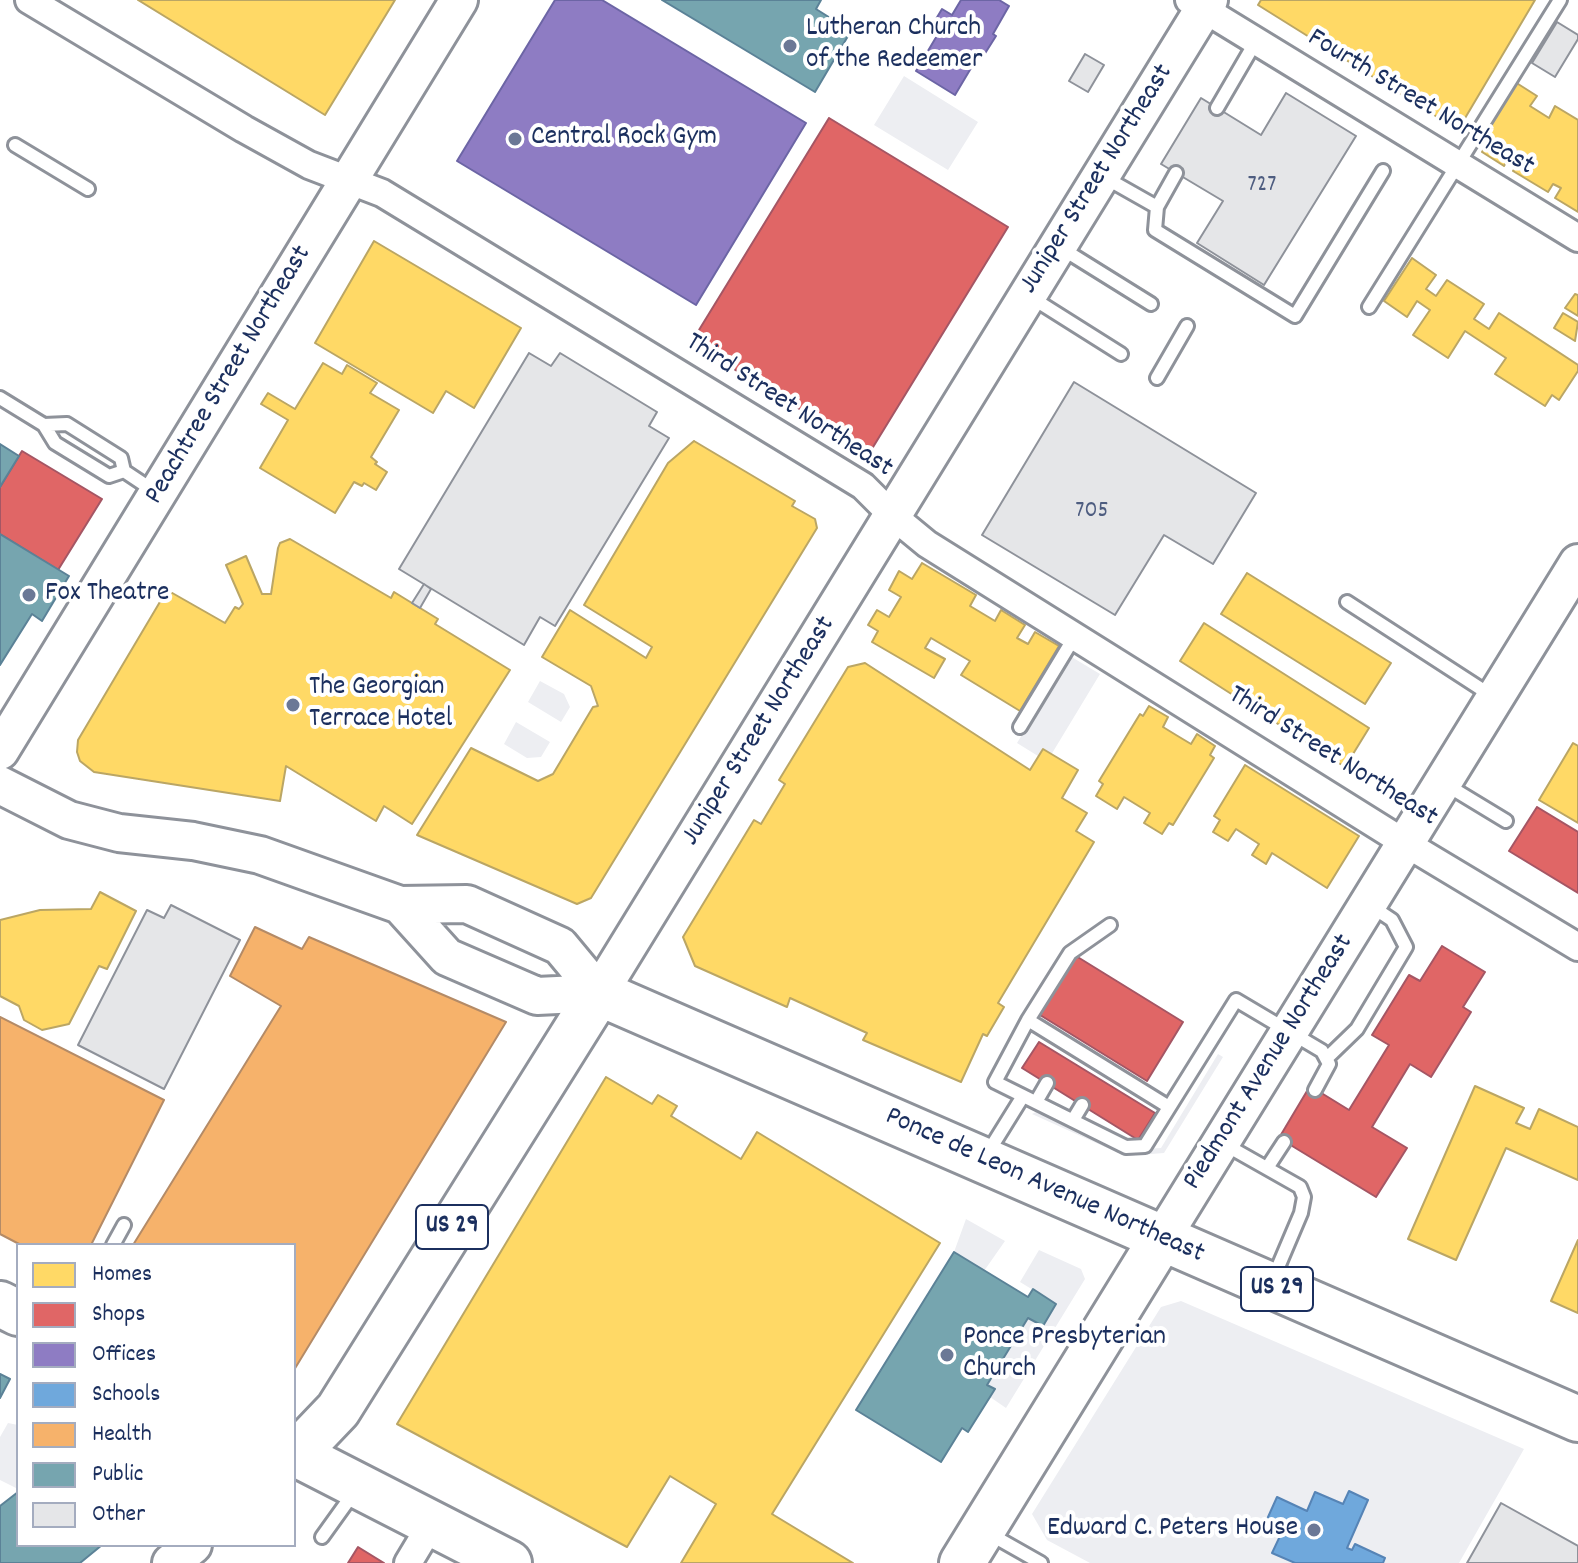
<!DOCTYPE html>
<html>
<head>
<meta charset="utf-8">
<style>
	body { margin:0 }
	#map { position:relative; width:1578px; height:1563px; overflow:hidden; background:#fff; font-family:Dekko,sans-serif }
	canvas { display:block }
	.legend { position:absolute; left:16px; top:1243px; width:280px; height:304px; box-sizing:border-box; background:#fff; border:2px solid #a4acbf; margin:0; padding:10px 14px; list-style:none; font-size:24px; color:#1b2f5e }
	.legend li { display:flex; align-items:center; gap:16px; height:40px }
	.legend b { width:40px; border:2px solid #a4acbf }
</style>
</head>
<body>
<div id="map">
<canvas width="1578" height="1563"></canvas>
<ul class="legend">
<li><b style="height:22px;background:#ffd966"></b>Homes</li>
<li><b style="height:22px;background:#e06666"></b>Shops</li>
<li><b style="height:22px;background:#8e7cc3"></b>Offices</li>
<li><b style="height:22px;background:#6fa8dc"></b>Schools</li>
<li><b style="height:22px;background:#f6b26b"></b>Health</li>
<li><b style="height:22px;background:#76a5af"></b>Public</li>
<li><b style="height:22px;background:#e5e6e8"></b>Other</li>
</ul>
</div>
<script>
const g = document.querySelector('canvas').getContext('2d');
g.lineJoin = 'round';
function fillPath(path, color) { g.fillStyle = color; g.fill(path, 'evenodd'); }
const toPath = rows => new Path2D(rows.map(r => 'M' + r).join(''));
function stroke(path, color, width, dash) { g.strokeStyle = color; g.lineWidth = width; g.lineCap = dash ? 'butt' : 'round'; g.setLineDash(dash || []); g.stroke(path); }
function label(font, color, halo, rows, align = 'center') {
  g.font = font + ' Dekko,sans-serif'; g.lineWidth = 8; g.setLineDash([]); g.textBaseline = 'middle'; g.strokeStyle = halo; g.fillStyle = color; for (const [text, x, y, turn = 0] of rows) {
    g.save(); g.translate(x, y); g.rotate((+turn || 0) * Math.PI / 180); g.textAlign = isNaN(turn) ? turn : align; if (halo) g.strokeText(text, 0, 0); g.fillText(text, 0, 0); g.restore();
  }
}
fillPath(toPath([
	[904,76,978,122,948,170,874,125],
	[1070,656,1100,674,1051,755,1043,749,1038,756,1017,743],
	[540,681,564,694,570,707,561,722,528,702],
	[516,722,550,742,541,757,527,758,504,744],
	[1218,1054,1223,1057,1164,1153,1125,1156,1032,1114,1038,1111,1126,1150,1161,1148],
	[966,1219,1005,1241,984,1271,954,1252],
	[1039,1250,1081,1269,1085,1279,1006,1408,990,1397,995,1390,987,1385,1028,1318,1043,1326,1056,1304,1020,1282],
	[1181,1301,1524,1449,1459,1563,1090,1563,1047,1540,1032,1514,1161,1307],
	[8,1423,18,1425,18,1489,0,1480,0,1437]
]), '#edeef2');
const homes = toPath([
	[138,0,395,0,325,115,138,0],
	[1261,0,1535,0,1458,130,1258,5,1261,0],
	[1515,82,1537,96,1530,106,1549,118,1555,106,1578,120,1578,212,1555,198,1561,188,1553,184,1548,192,1513,171,1519,161,1510,155,1504,166,1482,152,1488,142,1481,138,1515,82],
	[374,241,521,328,474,408,446,391,433,413,315,343,374,241],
	[1412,258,1436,275,1426,289,1436,296,1447,280,1484,304,1474,319,1489,329,1499,313,1578,365,1578,371,1559,400,1552,395,1545,406,1495,374,1506,358,1465,331,1448,358,1413,335,1430,310,1417,301,1407,317,1384,301,1412,258],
	[1575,294,1578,295,1578,316,1565,308,1575,294],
	[1563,313,1578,322,1575,341,1554,328,1563,313],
	[323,363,342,374,347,365,377,383,370,393,399,410,371,457,377,462,375,464,387,472,376,490,364,483,362,486,354,482,335,513,260,468,288,420,261,404,268,393,295,409,323,363],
	[694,441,795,501,792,506,815,519,817,528,591,898,577,904,417,835,471,748,538,781,553,774,593,707,598,706,591,686,542,657,570,610,646,658,652,647,584,605,668,463,694,441],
	[290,539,391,598,394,592,438,619,435,624,510,670,412,824,384,806,376,821,286,766,280,801,94,772,80,761,77,752,78,740,167,590,225,623,235,607,239,609,243,604,226,565,246,556,262,594,271,594,278,548,280,543,290,539],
	[922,563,976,595,970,606,995,621,1001,610,1025,625,1017,638,1028,644,1035,632,1059,646,1020,711,961,675,970,661,931,638,925,648,945,659,934,678,872,642,878,631,868,625,877,610,889,617,901,597,889,590,899,571,912,579,922,563],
	[1247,573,1391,663,1365,704,1221,614,1247,573],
	[1204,623,1369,728,1345,767,1180,661,1204,623],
	[865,663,1030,770,1043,749,1078,770,1062,798,1087,813,1076,831,1094,842,998,1003,1004,1007,987,1036,983,1034,961,1082,863,1040,867,1033,790,998,787,1007,695,966,683,937,754,820,761,824,785,784,779,780,848,667,865,663],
	[1149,706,1168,717,1163,727,1176,735,1191,744,1197,734,1215,746,1210,755,1214,758,1173,825,1169,823,1162,834,1144,823,1150,813,1124,797,1117,809,1096,796,1103,784,1099,781,1140,714,1143,716,1149,706],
	[1573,743,1578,746,1578,823,1539,800,1573,743],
	[1245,765,1359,836,1327,888,1272,853,1266,864,1252,855,1259,844,1236,829,1228,841,1213,832,1220,820,1214,816,1245,765],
	[100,892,136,911,107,969,99,966,69,1024,42,1030,24,1020,19,1006,0,996,0,920,40,910,91,909,100,892],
	[606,1077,652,1104,658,1095,677,1106,671,1116,741,1159,757,1132,940,1243,772,1514,853,1563,681,1563,716,1504,670,1476,627,1547,397,1424,606,1077],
	[1475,1086,1524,1108,1516,1123,1530,1129,1539,1109,1578,1127,1578,1180,1506,1148,1456,1260,1408,1239,1475,1086],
	[1578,1240,1578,1313,1551,1301,1578,1240]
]);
fillPath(homes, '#ffd966');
stroke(homes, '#bba664', 2);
const shops = toPath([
	[829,118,1008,227,870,452,691,343,829,118],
	[22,451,102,499,58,570,0,534,0,487,22,451],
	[1537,807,1578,832,1578,893,1509,851,1537,807],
	[1442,946,1485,972,1463,1007,1471,1012,1431,1077,1410,1064,1372,1127,1407,1148,1376,1197,1279,1138,1310,1086,1349,1110,1389,1045,1372,1035,1409,975,1420,981,1442,946],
	[1076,956,1183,1022,1147,1081,1040,1015,1076,956],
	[1039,1042,1155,1113,1138,1140,1022,1068,1039,1042],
	[358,1547,384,1563,348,1563,358,1547]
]);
fillPath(shops, '#e06666');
stroke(shops, '#a55664', 2);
const offices = toPath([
	[555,0,602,0,806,123,696,305,457,161,555,0],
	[961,0,999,0,1009,6,993,34,996,36,984,55,980,53,955,95,916,71,938,34,930,29,942,9,952,15,961,0]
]);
fillPath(offices, '#8e7cc3');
stroke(offices, '#6c65a5', 2);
const schools = toPath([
	[1349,1491,1368,1500,1347,1548,1352,1550,1355,1544,1385,1558,1383,1563,1295,1563,1272,1553,1281,1534,1264,1526,1277,1497,1307,1511,1315,1492,1343,1504,1349,1491]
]);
fillPath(schools, '#6fa8dc');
stroke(schools, '#5684b6', 2);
const health = toPath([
	[255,927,302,949,309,937,506,1022,294,1370,294,1245,133,1245,281,1006,230,976,255,927],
	[0,1017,164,1100,91,1245,21,1245,0,1234,0,1017]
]);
fillPath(health, '#f6b26b');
stroke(health, '#b48b67', 2);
const public = toPath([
	[662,0,821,0,816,9,851,31,815,92,662,0],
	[0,444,19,456,0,487,0,444],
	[0,534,69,576,42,621,32,614,0,665,0,534],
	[954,1252,1028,1297,1033,1289,1056,1304,1043,1326,1028,1318,987,1385,995,1389,968,1432,962,1428,941,1462,856,1410,954,1252],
	[0,1374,10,1379,0,1398,0,1374],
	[18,1492,18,1545,102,1545,80,1563,0,1563,0,1506,18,1492]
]);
fillPath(public, '#76a5af');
stroke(public, '#5b8297', 2);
const building = toPath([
	[1557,22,1578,35,1578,39,1555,77,1532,63,1557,22],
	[1085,54,1104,65,1088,92,1069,81,1085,54],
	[1286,93,1356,136,1264,285,1197,243,1223,201,1161,164,1201,98,1261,135,1286,93],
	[529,353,551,366,560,353,657,412,649,426,669,438,555,626,540,617,524,645,399,569,529,353],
	[1074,382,1256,493,1213,564,1164,535,1115,615,982,535,1074,382],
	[424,584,431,589,420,608,412,603,424,584],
	[171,905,240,940,164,1089,78,1045,147,910,164,918,171,905],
	[1501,1503,1578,1546,1578,1563,1467,1563,1501,1503]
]);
fillPath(building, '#e5e6e8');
stroke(building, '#8e929a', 2);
const lane = toPath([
	[1217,108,1256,41],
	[15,145,88,189],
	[1104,177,1157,207,1155,230,1295,316,1383,171],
	[1157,207,1176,173],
	[1061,248,1151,304],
	[1029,296,1121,354],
	[1369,307,1560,0],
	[1157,378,1187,326],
	[0,398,44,425,55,443,109,476,124,471],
	[44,425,67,424,121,458,124,471,154,491],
	[1347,602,1492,696],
	[1020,727,1075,636],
	[1445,784,1506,821],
	[1110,925,1070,953,1028,1020,995,1082,1126,1147,1145,1146,1236,1000,1322,1051,1329,1064,1315,1090],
	[1028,1020,1169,1107],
	[1327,1058,1357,1029,1406,947,1392,920,1371,906],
	[1036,1102,1047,1083],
	[1073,1120,1082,1105],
	[1224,1144,1300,1187,1304,1197,1301,1213,1273,1279],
	[987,1154,1023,1096],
	[1267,1168,1284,1142],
	[113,1245,124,1225],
	[988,1533,1041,1563],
	[322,1537,355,1491]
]);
const street = toPath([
	[29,0,244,129,309,165,382,193,863,486,893,516,927,544,1405,843,1578,947],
	[1189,0,1578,238],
	[408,1563,432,1523]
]);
const secondary = toPath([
	[0,751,459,0],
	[0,785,69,820,119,833,193,841,260,855,400,905,467,904,560,946,599,993],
	[400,905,447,957,537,996,599,993],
	[599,993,1209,0],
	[1162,1238,1578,563],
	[171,1563,193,1545]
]);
const highway = toPath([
	[0,1304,18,1313],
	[294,1453,509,1563],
	[296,1454,338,1410,599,993,1578,1419],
	[962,1563,1162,1238]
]);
stroke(lane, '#8e929a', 18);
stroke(street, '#8e929a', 32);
stroke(secondary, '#8e929a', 42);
stroke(highway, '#8e929a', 50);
stroke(lane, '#fff', 12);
stroke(street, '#fff', 26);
stroke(secondary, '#fff', 36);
stroke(highway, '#fff', 44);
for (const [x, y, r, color] of [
	[790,46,8,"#6b7896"],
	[515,139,8,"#6b7896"],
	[29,595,8,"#6b7896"],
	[293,705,8,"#6b7896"],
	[947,1355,8,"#6b7896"],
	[1314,1530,8,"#6b7896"]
]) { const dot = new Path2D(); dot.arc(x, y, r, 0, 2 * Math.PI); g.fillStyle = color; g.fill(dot); stroke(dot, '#fff', 3); }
label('24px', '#4e5d80', null, [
	["727",1262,187],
	["705",1092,513]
]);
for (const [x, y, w] of [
	[452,1227,72],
	[1277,1289,72]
]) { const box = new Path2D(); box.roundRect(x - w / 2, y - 22, w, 44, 6); g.fillStyle = '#fff'; g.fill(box); stroke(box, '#1b2f5e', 2); }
label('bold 26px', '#1b2f5e', null, [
	["US 29",452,1227],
	["US 29",1277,1289]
]);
label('28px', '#1b2f5e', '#fff', [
	["Lutheran Church",806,30],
	["of the Redeemer",806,62],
	["Central Rock Gym",531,139],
	["Fox Theatre",45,595],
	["The Georgian",309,689],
	["Terrace Hotel",309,721],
	["Ponce Presbyterian",963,1339],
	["Church",963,1371],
	["Edward C. Peters House",1298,1530,"right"]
], 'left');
label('28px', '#1b2f5e', '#fff', [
	["Fourth Street Northeast",1420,104,31],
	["Juniper Street Northeast",1098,180,-58],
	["Peachtree Street Northeast",230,376,-59],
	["Third Street Northeast",788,407,33],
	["Juniper Street Northeast",760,732,-58],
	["Third Street Northeast",1332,758,32],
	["Piedmont Avenue Northeast",1270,1063,-58],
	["Ponce de Leon Avenue Northeast",1044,1187,24]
]);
</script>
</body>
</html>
